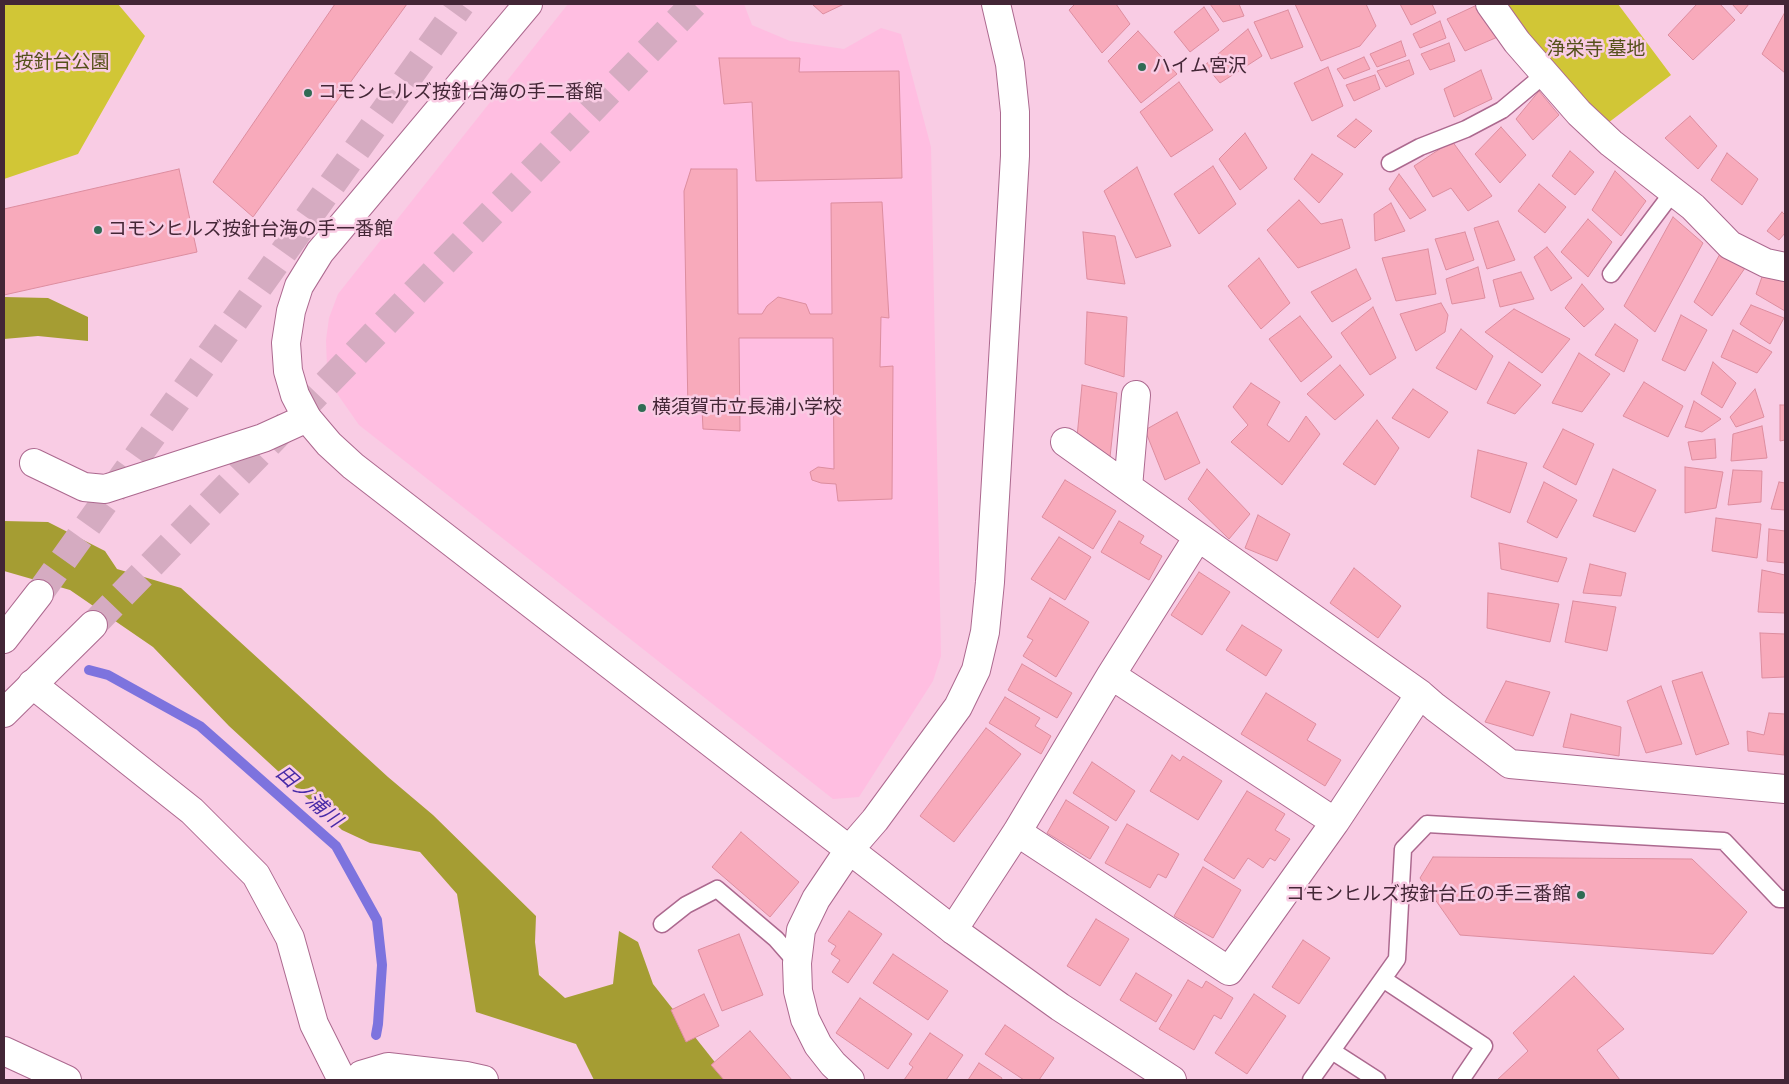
<!DOCTYPE html>
<html>
<head>
<meta charset="utf-8">
<style>
	body { margin:0 }
	#map { position:relative; width:1789px; height:1084px; overflow:hidden; background:#f9cce4; font-family:"Titillium Web",sans-serif }
	canvas { display:block }
	.frame { position:absolute; inset:0; border:5px solid #432636; pointer-events:none }
</style>
</head>
<body>
<div id="map">
<canvas width="1789" height="1084"></canvas>
<div class="frame"></div>
</div>
<script>
const g = document.querySelector('canvas').getContext('2d');
g.lineJoin = 'round';
function fillPath(path, color) { g.fillStyle = color; g.fill(path, 'evenodd'); }
const toPath = rows => new Path2D(rows.map(r => 'M' + r).join(''));
function stroke(path, color, width, dash) { g.strokeStyle = color; g.lineWidth = width; g.lineCap = dash ? 'butt' : 'round'; g.setLineDash(dash || []); g.stroke(path); }
function label(font, color, halo, rows, align = 'center') {
  g.font = font + ' "Titillium Web","Noto Sans JP",sans-serif'; g.lineWidth = 5; g.setLineDash([]); g.textBaseline = 'middle'; g.strokeStyle = halo; g.fillStyle = color; for (const [text, x, y, turn = 0] of rows) {
    g.save(); g.translate(x, y); g.rotate((+turn || 0) * Math.PI / 180); g.textAlign = isNaN(turn) ? turn : align; if (halo) g.strokeText(text, 0, 0); g.fillText(text, 0, 0); g.restore();
  }
}
fillPath(toPath([
	[568,4,744,4,752,25,790,41,844,49,881,28,901,34,931,147,941,656,933,681,859,797,833,799,359,425,336,392,327,366,326,340,329,318,338,294]
]), '#ffbee1');
fillPath(toPath([
	[4,4,118,4,145,36,78,154,4,179],
	[1500,4,1618,4,1671,75,1604,126]
]), '#d1c636');
fillPath(toPath([
	[4,297,48,298,88,317,88,341,38,336,4,339],
	[4,521,48,522,105,551,117,569,181,588,388,777,433,815,536,916,535,942,539,975,565,998,613,984,619,931,638,942,653,984,729,1080,594,1080,576,1044,476,1012,457,894,420,852,370,843,342,830,229,726,153,647,70,590,4,571]
]), '#a59d33');
stroke(toPath([
	[89,670,108,675,200,726,336,846,377,920,382,965,378,1024,376,1035]
]), '#7d73de', 10);
const building = toPath([
	[335,4,407,4,253,217,213,182,335,4],
	[812,4,844,4,823,14,812,4],
	[1075,4,1116,4,1130,24,1102,53,1069,10,1075,4],
	[1210,4,1239,4,1244,16,1223,22,1210,4],
	[1295,4,1366,4,1376,26,1360,46,1321,61,1295,4],
	[1400,4,1432,4,1436,13,1411,25,1400,4],
	[1697,4,1720,4,1735,20,1693,60,1668,35,1697,4],
	[1732,4,1749,4,1741,14,1732,4],
	[1477,5,1500,36,1465,51,1447,19,1477,5],
	[1204,7,1219,30,1190,52,1174,32,1204,7],
	[1288,10,1303,47,1271,59,1254,22,1288,10],
	[1785,12,1785,73,1762,54,1785,12],
	[1440,21,1446,38,1420,48,1413,34,1440,21],
	[1248,29,1262,56,1220,83,1205,65,1248,29],
	[1138,31,1177,74,1141,103,1108,61,1138,31],
	[1401,41,1406,56,1377,67,1370,54,1401,41],
	[1449,43,1455,61,1430,70,1421,54,1449,43],
	[1364,57,1370,69,1344,79,1337,69,1364,57],
	[719,58,800,58,799,72,899,71,902,178,756,181,752,102,724,104,719,58],
	[1409,60,1414,74,1386,87,1377,71,1409,60],
	[1328,67,1343,106,1312,121,1294,83,1328,67],
	[1481,70,1492,99,1454,117,1444,89,1481,70],
	[1375,75,1380,89,1354,101,1346,85,1375,75],
	[1179,82,1213,130,1171,157,1140,112,1179,82],
	[1539,91,1559,115,1533,140,1516,119,1539,91],
	[1690,116,1717,146,1698,169,1665,138,1690,116],
	[1356,119,1372,131,1355,148,1337,136,1356,119],
	[1501,127,1526,155,1500,183,1475,154,1501,127],
	[1245,133,1267,168,1240,190,1219,159,1245,133],
	[1452,141,1492,196,1468,211,1451,188,1433,197,1414,166,1452,141],
	[1570,151,1594,172,1575,195,1552,176,1570,151],
	[1727,153,1758,179,1742,205,1711,180,1727,153],
	[1312,154,1343,174,1319,203,1294,179,1312,154],
	[1213,166,1236,204,1199,234,1174,194,1213,166],
	[1137,167,1171,246,1136,258,1104,191,1137,167],
	[179,169,197,252,4,295,4,209,179,169],
	[691,169,737,169,738,314,762,314,767,306,778,297,806,304,810,314,832,314,831,203,882,202,889,318,881,317,880,367,893,366,892,499,838,501,836,484,821,483,812,480,810,472,818,467,834,469,833,338,739,338,740,431,703,429,702,408,688,411,684,191,691,169],
	[1615,171,1646,201,1621,236,1592,210,1615,171],
	[1399,174,1426,210,1410,219,1389,189,1399,174],
	[1539,184,1566,207,1545,233,1518,211,1539,184],
	[1299,200,1321,224,1342,219,1350,248,1298,268,1267,230,1299,200],
	[1391,203,1405,231,1375,241,1374,214,1391,203],
	[1782,212,1785,215,1785,233,1779,240,1767,231,1782,212],
	[1673,217,1703,243,1655,332,1624,306,1673,217],
	[1588,219,1612,242,1588,277,1561,252,1588,219],
	[1498,221,1515,260,1487,269,1474,228,1498,221],
	[1083,232,1115,236,1125,284,1087,279,1083,232],
	[1465,232,1474,260,1446,270,1435,239,1465,232],
	[1547,247,1572,278,1551,291,1534,257,1547,247],
	[1428,249,1436,294,1396,301,1382,258,1428,249],
	[1721,252,1745,268,1712,316,1694,302,1721,252],
	[1259,258,1290,303,1261,329,1228,286,1259,258],
	[1478,267,1485,298,1452,304,1446,279,1478,267],
	[1356,269,1371,299,1332,322,1311,292,1356,269],
	[1521,272,1534,299,1500,307,1493,280,1521,272],
	[1763,274,1785,278,1785,311,1756,294,1763,274],
	[1582,284,1604,309,1584,327,1565,308,1582,284],
	[1441,303,1448,315,1445,332,1416,351,1400,314,1441,303],
	[1751,305,1784,318,1770,344,1740,324,1751,305],
	[1373,307,1396,358,1370,375,1341,333,1373,307],
	[1514,309,1570,339,1542,373,1485,332,1514,309],
	[1087,312,1127,317,1124,377,1085,364,1087,312],
	[1681,315,1707,330,1685,371,1662,360,1681,315],
	[1300,316,1332,357,1301,382,1269,339,1300,316],
	[1615,324,1638,340,1624,372,1595,355,1615,324],
	[1461,329,1493,356,1476,390,1436,368,1461,329],
	[1733,330,1772,352,1757,373,1721,357,1733,330],
	[1579,353,1610,374,1582,412,1552,403,1579,353],
	[1509,362,1541,385,1515,414,1487,403,1509,362],
	[1713,362,1736,383,1722,408,1701,394,1713,362],
	[1340,365,1364,395,1335,420,1307,394,1340,365],
	[1644,382,1683,406,1668,437,1623,416,1644,382],
	[1251,383,1280,402,1267,425,1289,442,1306,416,1320,434,1282,485,1231,442,1248,425,1233,407,1251,383],
	[1082,385,1117,393,1110,457,1077,437,1082,385],
	[1413,389,1448,412,1429,438,1392,418,1413,389],
	[1755,389,1764,417,1736,427,1730,417,1755,389],
	[1694,401,1721,419,1702,432,1685,427,1694,401],
	[1780,405,1785,405,1785,440,1780,441,1780,405],
	[1177,412,1200,463,1165,480,1145,430,1177,412],
	[1377,420,1399,448,1375,485,1343,464,1377,420],
	[1762,426,1767,458,1731,461,1733,434,1762,426],
	[1563,429,1594,444,1576,485,1543,467,1563,429],
	[1715,439,1716,458,1692,460,1688,442,1715,439],
	[1478,450,1527,463,1510,513,1471,497,1478,450],
	[1685,467,1723,472,1716,508,1685,513,1685,467],
	[1207,469,1250,514,1229,539,1188,499,1207,469],
	[1613,469,1656,490,1635,532,1593,516,1613,469],
	[1733,470,1762,471,1761,502,1728,505,1733,470],
	[1065,480,1116,511,1093,549,1042,517,1065,480],
	[1544,482,1577,500,1557,538,1527,522,1544,482],
	[1779,482,1785,483,1785,510,1771,509,1779,482],
	[1258,515,1290,534,1277,561,1245,548,1258,515],
	[1716,518,1761,524,1757,558,1712,551,1716,518],
	[1119,521,1144,536,1140,543,1162,556,1149,580,1101,552,1119,521],
	[1769,529,1785,531,1785,563,1767,561,1769,529],
	[1059,537,1091,557,1065,600,1031,579,1059,537],
	[1499,543,1567,558,1558,582,1501,569,1499,543],
	[1590,564,1626,573,1621,596,1583,593,1590,564],
	[1354,568,1401,606,1378,638,1330,603,1354,568],
	[1762,570,1785,575,1785,613,1758,612,1762,570],
	[1199,572,1230,592,1202,635,1171,615,1199,572],
	[1488,593,1559,604,1550,642,1487,628,1488,593],
	[1050,598,1089,622,1056,677,1023,656,1033,640,1027,637,1050,598],
	[1573,601,1616,607,1607,651,1565,642,1573,601],
	[1242,625,1282,650,1266,676,1226,650,1242,625],
	[1760,633,1785,634,1785,677,1762,678,1760,633],
	[1022,664,1072,693,1057,718,1008,690,1022,664],
	[1702,672,1729,744,1696,755,1672,681,1702,672],
	[1506,681,1550,692,1533,736,1485,722,1506,681],
	[1661,686,1682,744,1646,753,1627,701,1661,686],
	[1266,693,1316,724,1307,740,1341,760,1325,786,1241,734,1266,693],
	[1005,697,1040,718,1035,726,1051,736,1041,754,989,723,1005,697],
	[1769,713,1785,714,1784,755,1748,751,1747,731,1764,735,1769,713],
	[1571,714,1621,727,1619,756,1563,747,1571,714],
	[986,728,1021,754,954,842,920,816,986,728],
	[1172,755,1180,761,1183,756,1222,781,1198,820,1150,791,1172,755],
	[1092,762,1135,791,1116,821,1073,793,1092,762],
	[1247,791,1285,814,1275,830,1290,839,1275,861,1270,858,1263,868,1248,858,1234,879,1204,860,1247,791],
	[1066,800,1109,827,1090,859,1047,833,1066,800],
	[1127,824,1179,854,1166,878,1158,874,1150,888,1105,863,1127,824],
	[741,832,799,882,770,917,712,867,741,832],
	[1433,857,1692,859,1747,912,1713,954,1460,935,1420,878,1433,857],
	[1203,867,1241,890,1213,938,1174,916,1203,867],
	[849,911,882,934,848,983,832,972,840,960,831,954,836,946,828,941,849,911],
	[1096,919,1129,939,1100,986,1067,966,1096,919],
	[739,934,763,995,722,1011,698,950,739,934],
	[1303,940,1330,958,1299,1004,1272,987,1303,940],
	[893,954,948,991,928,1020,873,983,893,954],
	[1136,973,1172,995,1156,1022,1120,1000,1136,973],
	[1574,976,1624,1029,1597,1050,1620,1080,1497,1080,1528,1051,1513,1033,1574,976],
	[1188,980,1202,988,1206,981,1233,998,1221,1019,1214,1015,1194,1050,1159,1029,1188,980],
	[704,994,719,1026,686,1042,671,1010,704,994],
	[1254,994,1286,1016,1247,1074,1215,1053,1254,994],
	[860,998,912,1034,888,1069,836,1033,860,998],
	[1005,1025,1054,1058,1039,1080,1024,1080,985,1054,1005,1025],
	[750,1031,792,1080,724,1080,711,1065,750,1031],
	[930,1033,963,1055,946,1080,904,1080,913,1067,909,1064,930,1033],
	[979,1063,1002,1078,1001,1080,968,1080,979,1063]
]);
fillPath(building, '#f8aabb');
stroke(building, '#dd8d9f', 1);
stroke(toPath([
	[39,594,461,4],
	[93,625,694,4]
]), '#d5abc1', 28, [28, 14]);
const lane = toPath([
	[1390,163,1420,147,1466,129,1502,110,1545,74],
	[1611,274,1673,192],
	[662,924,686,905,717,889,776,939,797,963],
	[1383,979,1484,1046,1461,1080],
	[1332,1051,1377,1080],
	[1311,1080,1397,959,1403,849,1427,824,1724,841,1779,899,1785,899]
]);
const street = toPath([
	[1490,4,1517,42,1579,113,1611,143,1693,207,1730,245,1766,263,1785,267],
	[1136,395,1128,487,1420,694],
	[1065,442,1128,487],
	[34,463,84,487,105,489,263,438,307,418],
	[1111,675,1335,822],
	[32,684,192,811,256,875,290,938,314,1024,342,1080],
	[1017,832,1229,971,1335,822,1420,694,1435,707,1510,764,1785,789],
	[953,930,1017,832,1111,675,1198,537],
	[357,1080,361,1075,388,1067,466,1076,484,1080]
]);
const secondary = toPath([
	[528,4,320,252,299,286,291,311,286,343,288,371,295,395,307,418,329,444,353,466,953,930,1060,1007,1172,1080],
	[4,1051,67,1080],
	[850,1080,833,1064,818,1045,805,1019,798,991,797,963,801,930,816,899,849,850,875,820,958,707,976,670,985,632,990,582,1015,156,1015,112,1010,64,996,4]
]);
const highway = toPath([
	[4,639,39,594],
	[4,713,93,625]
]);
stroke(lane, '#ac698f', 19);
stroke(street, '#ac698f', 30);
stroke(secondary, '#ac698f', 30);
stroke(highway, '#ac698f', 30);
stroke(lane, '#fff', 16);
stroke(street, '#fff', 28);
stroke(secondary, '#fff', 28);
stroke(highway, '#fff', 28);
for (const [x, y, r, color] of [
	[1142,67,5,"#316b54"],
	[308,93,5,"#316b54"],
	[98,230,5,"#316b54"],
	[642,408,5,"#316b54"],
	[1581,895,5,"#316b54"]
]) { const dot = new Path2D(); dot.arc(x, y, r, 0, 2 * Math.PI); g.fillStyle = color; g.fill(dot); stroke(dot, '#f9cce4', 2); }
label('19px', '#55511a', '#f9cce4', [
	["浄栄寺 墓地",1596,50],
	["按針台公園",62,63]
]);
label('19px', '#432636', '#f9cce4', [
	["ハイム宮沢",1152,67],
	["コモンヒルズ按針台海の手二番館",318,93],
	["コモンヒルズ按針台海の手一番館",108,230],
	["横須賀市立長浦小学校",652,408],
	["コモンヒルズ按針台丘の手三番館",1571,895,"right"]
], 'left');
label('italic 20px', '#472aa7', '#f9cce4', [
	["田ノ浦川",308,798,42]
]);
</script>
</body>
</html>
